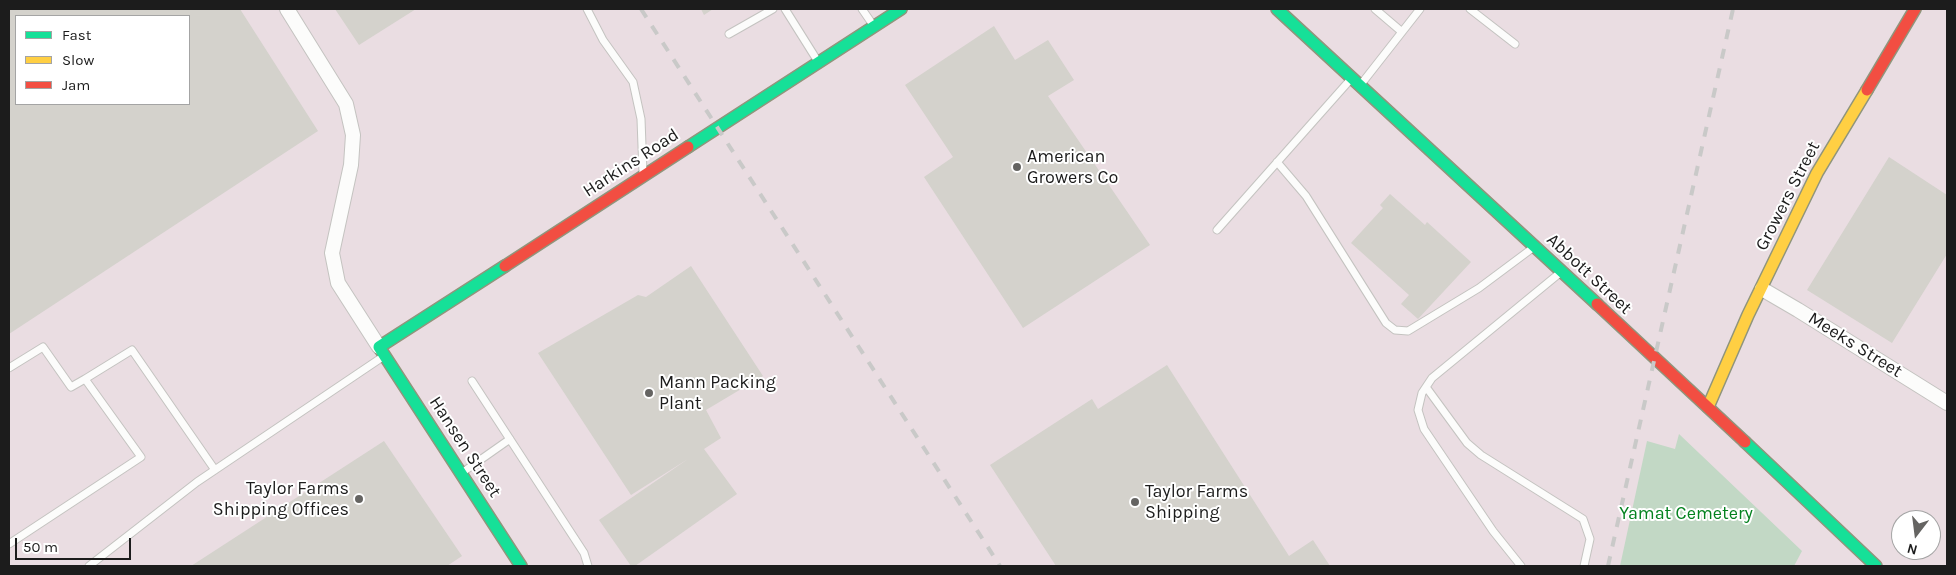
<!DOCTYPE html>
<html>
<head>
<meta charset="utf-8">
<style>
	body { margin:0 }
	#map { position:relative; width:1956px; height:575px; overflow:hidden; background:#eceae4; font-family:Karla,sans-serif }
	canvas { display:block }
	.frame { position:absolute; inset:0; border:10px solid #1c1c1c; pointer-events:none }
	.legend { position:absolute; left:15px; top:15px; width:175px; height:90px; box-sizing:border-box; background:#fff; border:1px solid #a4a4a4; margin:0; padding:6px 9px; list-style:none; font-size:15px; color:#1c1c1c }
	.legend li { display:flex; align-items:center; gap:10px; height:25px }
	.legend b { width:25px; border:1px solid #a4a4a4 }
	.north { position:absolute; left:1891px; top:510px; width:50px; height:50px; box-sizing:border-box; background:#fff; border:1px solid #a4a4a4; border-radius:50%; rotate:195deg; font-size:14px; font-weight:700; line-height:20px; text-align:center; color:#1c1c1c }
	.north::after { content:''; display:block; margin:auto; width:18px; height:22px; background:#656462; clip-path:polygon(50% 0,100% 100%,50% 72%,0 100%) }
	.scale { position:absolute; left:15px; top:538px; width:116px; height:22px; box-sizing:border-box; border:2px solid #1c1c1c; border-top:0; padding-left:6px; font-size:15px; line-height:18px; white-space:nowrap; color:#1c1c1c; -webkit-text-stroke:4px #fff; paint-order:stroke }
</style>
</head>
<body>
<div id="map">
<canvas width="1956" height="575"></canvas>
<div class="frame"></div>
<ul class="legend">
<li><b style="height:6px;background:#16e098"></b>Fast</li>
<li><b style="height:6px;background:#ffcf43"></b>Slow</li>
<li><b style="height:6px;background:#f24e42"></b>Jam</li>
</ul>
<div class="north">N</div>
<div class="scale">50 m</div>
</div>
<script>
const g = document.querySelector('canvas').getContext('2d');
g.lineJoin = 'round';
function fillPath(path, color) { g.fillStyle = color; g.fill(path, 'evenodd'); }
const toPath = rows => new Path2D(rows.map(r => 'M' + r).join(''));
function stroke(path, color, width, dash) { g.strokeStyle = color; g.lineWidth = width; g.lineCap = dash ? 'butt' : 'round'; g.setLineDash(dash || []); g.stroke(path); }
function label(font, color, halo, rows, align = 'center') {
  g.font = font + ' Karla,sans-serif'; g.lineWidth = 4; g.setLineDash([]); g.textBaseline = 'middle'; g.strokeStyle = halo; g.fillStyle = color; for (const [text, x, y, turn = 0] of rows) {
    g.save(); g.translate(x, y); g.rotate((+turn || 0) * Math.PI / 180); g.textAlign = isNaN(turn) ? turn : align; if (halo) g.strokeText(text, 0, 0); g.fillText(text, 0, 0); g.restore();
  }
}
fillPath(toPath([
	[9,9,1947,9,1947,566,9,566],
	[16,16,189,16,189,104,16,104],
	[1901,520,1931,520,1931,550,1901,550]
]), '#eadde2');
fillPath(toPath([
	[1679,434,1802,551,1794,566,1620,566,1647,441,1675,449]
]), '#c2d8c5');
fillPath(toPath([
	[9,9,240,9,318,131,9,334],
	[16,16,189,16,189,104,16,104],
	[335,9,416,9,359,45],
	[701,9,713,9,704,15],
	[994,26,1015,60,1048,40,1074,80,1048,96,1150,245,1023,328,924,177,953,157,905,85],
	[1889,157,1947,195,1947,254,1892,343,1807,290],
	[1390,194,1425,225,1427,222,1471,262,1418,319,1401,304,1409,295,1351,243,1383,208,1380,205],
	[691,266,763,376,706,410,721,438,704,449,737,494,635,566,631,566,599,520,688,459,631,495,538,353,638,295,646,297],
	[1167,365,1289,556,1313,540,1330,566,1056,566,990,465,1092,399,1098,409],
	[384,441,462,556,447,566,191,566]
]), '#d4d2cc');
const lane = toPath([
	[587,9,603,40,633,82,641,119,643,173],
	[785,9,817,60],
	[862,9,873,25],
	[1375,9,1402,32],
	[1470,9,1515,44],
	[729,34,773,9],
	[1362,83,1420,9],
	[1277,162,1306,196,1386,323,1395,330,1408,331,1479,288,1534,247],
	[1217,230,1350,80],
	[9,368,43,347,71,387,85,379,141,457,9,544],
	[85,379,132,350,215,470],
	[472,381,584,553,588,566],
	[1426,387,1467,443,1481,455,1583,519,1590,539,1584,566],
	[463,472,510,439],
	[89,566,197,482,384,356],
	[1521,566,1493,531,1424,429,1418,410,1422,393,1432,378,1561,272]
]);
const street = toPath([
	[287,9,346,104,353,135,351,165,332,253,338,283,379,347],
	[1762,289,1798,310,1947,403]
]);
const fast = toPath([
	[1277,9,1597,304],
	[688,147,901,9],
	[505,266,379,347,521,566],
	[1745,442,1876,566]
]);
const slow = toPath([
	[1708,407,1748,315,1817,173,1867,90]
]);
const jam = toPath([
	[1867,90,1915,9],
	[505,266,688,147],
	[1597,304,1745,442]
]);
stroke(lane, '#c4c3c0', 9);
stroke(street, '#c4c3c0', 16);
stroke(fast, '#90957c', 14);
stroke(slow, '#90957c', 14);
stroke(jam, '#90957c', 14);
stroke(lane, '#fcfcfb', 7);
stroke(street, '#fcfcfb', 14);
stroke(fast, '#16e098', 11);
stroke(slow, '#ffcf43', 11);
stroke(jam, '#f24e42', 11);
stroke(toPath([
	[641,9,1000,566],
	[1608,566,1733,9]
]), '#c9c9c8', 4, [10, 10]);
for (const [x, y, r, color] of [
	[1017,167,5,"#656462"],
	[649,393,5,"#656462"],
	[359,499,5,"#656462"],
	[1135,502,5,"#656462"]
]) { const dot = new Path2D(); dot.arc(x, y, r, 0, 2 * Math.PI); g.fillStyle = color; g.fill(dot); stroke(dot, '#fff', 2); }
label('18px', '#1c1c1c', '#fff', [
	["American",1027,157],
	["Growers Co",1027,178],
	["Mann Packing",659,383],
	["Plant",659,404],
	["Taylor Farms",349,489,"right"],
	["Shipping Offices",349,510,"right"],
	["Taylor Farms",1145,492],
	["Shipping",1145,513]
], 'left');
label('18px', '#1c1c1c', '#fff', [
	["Harkins Road",631,163,-33],
	["Growers Street",1788,196,-63],
	["Abbott Street",1589,274,43],
	["Meeks Street",1855,345,32],
	["Hansen Street",465,447,57]
]);
label('18px', '#03821f', '#fff', [
	["Yamat Cemetery",1686,514]
]);
</script>
</body>
</html>
